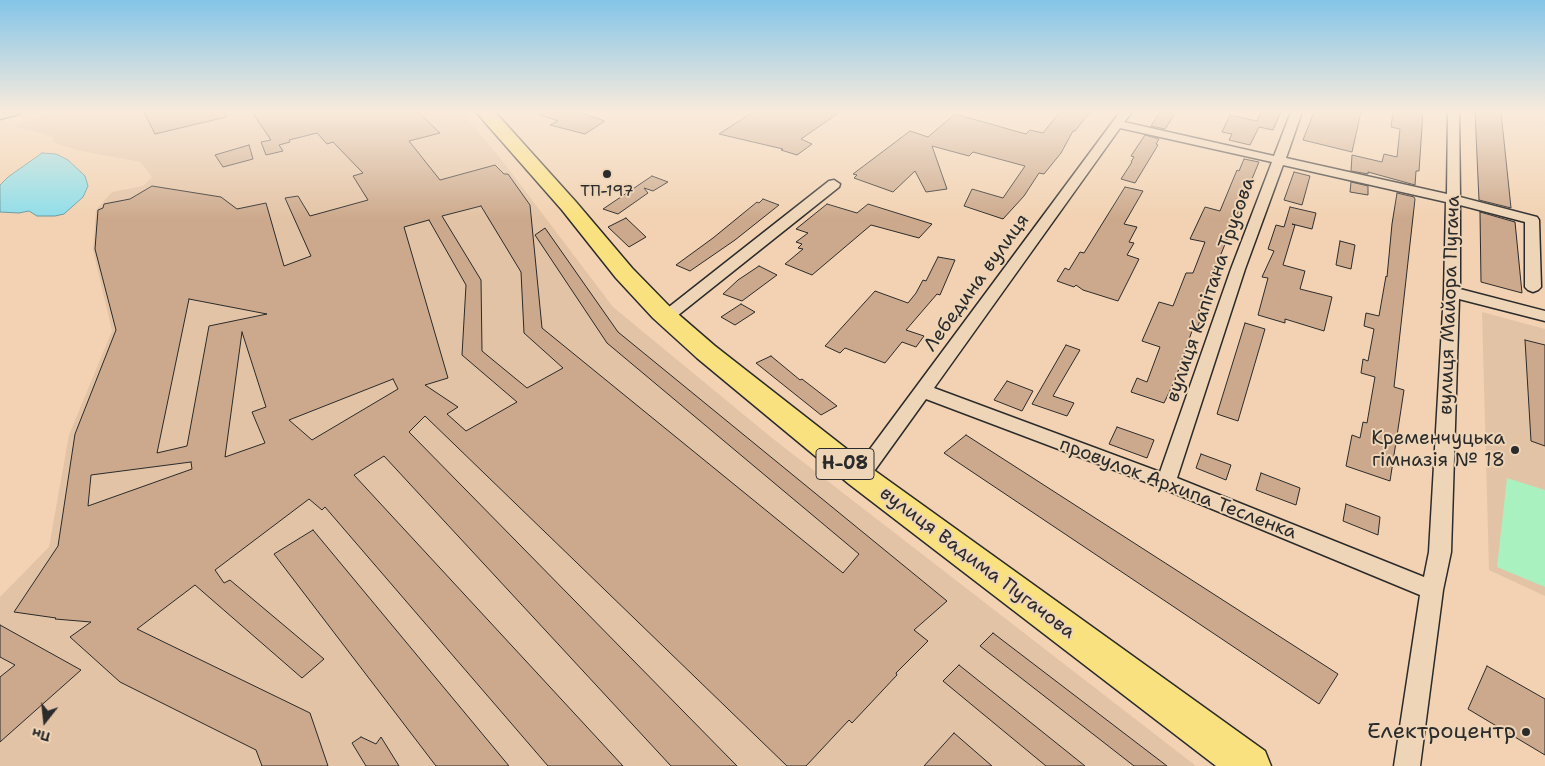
<!DOCTYPE html>
<html>
<head>
<meta charset="utf-8">
<style>
	body { margin:0 }
	#map { position:relative; width:1545px; height:766px; overflow:hidden; background:#f2d2b2; font-family:"Shantell Sans",sans-serif }
	canvas { display:block }
	.north { position:absolute; left:20px; top:696px; width:50px; height:50px; -webkit-text-stroke:4px #efd5b7; paint-order:stroke; rotate:196deg; font-size:14px; font-weight:700; line-height:20px; text-align:center; color:#2b2b2b }
	.north::after { content:''; display:block; margin:auto; width:18px; height:22px; background:#2b2b2b; clip-path:polygon(50% 0,100% 100%,50% 72%,0 100%) }
</style>
</head>
<body>
<div id="map">
<canvas width="1545" height="766"></canvas>
<div class="north">Пн</div>
</div>
<script>
const g = document.querySelector('canvas').getContext('2d');
g.lineJoin = 'round';
function fillPath(path, color) { g.fillStyle = color; g.fill(path, 'evenodd'); }
const toPath = rows => new Path2D(rows.map(r => 'M' + r).join(''));
function stroke(path, color, width, dash) { g.strokeStyle = color; g.lineWidth = width; g.lineCap = dash ? 'butt' : 'round'; g.setLineDash(dash || []); g.stroke(path); }
function label(font, color, halo, rows, align = 'center') {
  g.font = font + ' "Shantell Sans",sans-serif'; g.lineWidth = 4; g.setLineDash([]); g.textBaseline = 'middle'; g.strokeStyle = halo; g.fillStyle = color; for (const [text, x, y, turn = 0] of rows) {
    g.save(); g.translate(x, y); g.rotate((+turn || 0) * Math.PI / 180); g.textAlign = isNaN(turn) ? turn : align; if (halo) g.strokeText(text, 0, 0); g.fillText(text, 0, 0); g.restore();
  }
}
fillPath(toPath([
	[52,112,462,112,504,163,613,307,772,438,1196,766,0,766,0,597,49,547,69,435,112,331,93,250,96,210,112,192,143,186,152,177,140,162,76,150,53,142,54,137,14,126],
	[1482,312,1545,329,1545,596,1489,570]
]), '#e3c3a5');
fillPath(toPath([
	[1507,478,1545,490,1545,587,1497,567]
]), '#a9f1bf');
const water = toPath([
	[42,153,56,154,68,160,85,176,88,186,83,197,64,214,55,216,37,216,29,211,19,213,0,212,0,185,8,177,42,153]
]);
fillPath(water, '#8edee9');
stroke(water, '#66969d', 1);
const building = toPath([
	[144,112,226,112,226,117,155,134,144,112],
	[252,112,418,112,440,133,409,141,440,180,495,165,504,174,508,174,530,205,542,328,843,573,859,554,607,343,535,235,545,228,618,332,947,601,914,630,928,641,896,673,897,675,852,723,849,720,806,766,787,766,425,416,409,432,737,766,671,766,384,456,354,475,623,766,548,766,325,507,322,510,309,499,215,570,224,583,230,580,324,659,302,678,195,585,137,629,310,713,328,766,262,766,256,750,120,682,70,637,91,622,55,619,56,618,14,612,58,546,75,434,116,330,95,249,98,210,103,208,104,204,130,199,152,186,221,197,237,209,266,203,284,266,311,256,285,198,298,196,310,216,368,200,353,176,363,173,333,142,327,144,317,133,289,140,290,142,279,145,283,151,266,155,261,142,271,140,252,112],
	[481,206,521,272,524,333,563,368,527,388,482,351,481,280,442,216,481,206],
	[429,220,466,285,462,355,517,402,466,431,447,414,458,407,425,385,448,378,404,227,429,220],
	[189,299,267,314,209,326,187,446,157,453,189,299],
	[242,332,266,407,252,412,265,443,225,457,242,332],
	[393,379,398,389,312,440,289,420,393,379],
	[191,462,192,469,88,506,91,475,191,462],
	[540,112,578,112,605,121,585,134,550,125,558,121,540,115,540,112],
	[753,112,840,112,801,139,812,144,797,155,781,150,783,149,719,134,753,112],
	[1060,112,1090,112,1075,131,1073,131,1061,153,1044,174,1039,173,1024,196,1003,219,964,206,972,189,1003,198,1025,166,973,152,969,156,932,146,947,189,926,192,915,171,893,192,854,178,857,175,853,174,910,131,928,137,955,114,1026,134,1030,130,1043,133,1060,112],
	[1160,112,1176,112,1165,129,1151,126,1160,112],
	[1261,112,1281,112,1273,130,1259,127,1250,145,1229,140,1232,134,1222,132,1230,115,1257,121,1261,112],
	[1314,112,1361,112,1352,152,1303,140,1314,112],
	[1393,112,1423,112,1419,171,1416,171,1415,185,1368,172,1368,174,1351,171,1352,155,1382,162,1384,154,1397,157,1400,129,1391,127,1393,112],
	[1475,112,1501,112,1511,208,1479,200,1475,112],
	[1145,135,1159,139,1156,144,1158,145,1135,183,1121,179,1132,162,1131,162,1134,157,1131,156,1145,135],
	[249,145,253,159,223,167,215,155,249,145],
	[1244,159,1259,162,1209,283,1198,314,1202,315,1197,329,1193,328,1175,380,1164,403,1131,392,1137,378,1147,382,1160,347,1142,341,1159,302,1173,306,1186,273,1193,273,1205,242,1190,239,1205,207,1220,211,1237,170,1239,171,1244,159],
	[1294,172,1310,176,1302,205,1284,200,1294,172],
	[652,176,668,182,653,191,644,188,648,193,618,214,603,209,652,176],
	[1351,182,1368,186,1368,195,1350,192,1351,182],
	[1125,187,1143,191,1124,224,1137,227,1129,242,1134,243,1127,255,1139,259,1118,301,1083,290,1076,285,1074,287,1057,281,1065,268,1069,270,1080,252,1084,253,1125,187],
	[1397,193,1414,197,1415,199,1394,387,1404,390,1390,481,1346,466,1352,435,1360,438,1363,422,1367,423,1375,377,1361,373,1363,359,1368,361,1374,329,1364,326,1366,313,1379,316,1386,276,1387,277,1392,224,1397,193],
	[763,199,779,205,735,240,690,271,676,265,713,238,757,202,759,203,763,199],
	[827,204,857,213,868,204,932,224,919,238,871,225,812,275,785,264,803,249,798,248,802,244,796,242,808,233,796,229,827,204],
	[1290,207,1316,213,1312,229,1292,224,1295,225,1283,265,1305,271,1300,289,1332,297,1324,331,1285,319,1285,323,1258,315,1268,278,1262,277,1274,251,1268,249,1276,225,1284,227,1290,207],
	[1480,212,1515,222,1522,293,1481,282,1480,212],
	[626,218,646,237,629,247,608,227,626,218],
	[1340,241,1355,245,1351,269,1336,265,1340,241],
	[938,257,955,260,940,295,937,294,906,330,924,336,916,347,902,342,885,363,845,348,840,353,825,346,875,291,908,303,916,293,923,280,926,281,938,257],
	[759,266,777,275,742,301,723,294,738,280,759,266],
	[741,304,755,312,735,325,721,317,741,304],
	[1245,323,1265,329,1238,421,1217,414,1245,323],
	[1525,340,1545,345,1545,446,1531,441,1525,340],
	[1066,345,1080,350,1053,396,1074,403,1067,416,1032,404,1066,345],
	[771,356,800,380,802,379,837,406,821,415,756,363,771,356],
	[1007,381,1033,391,1022,411,994,400,1007,381],
	[1117,427,1154,440,1147,458,1109,444,1117,427],
	[966,435,1338,674,1319,704,944,453,966,435],
	[1201,454,1231,465,1226,480,1196,468,1201,454],
	[1261,473,1300,488,1296,505,1256,490,1261,473],
	[1346,504,1380,517,1378,535,1343,521,1346,504],
	[313,530,509,766,436,766,274,554,313,530],
	[0,625,81,670,0,742,0,677,15,665,0,657,0,625],
	[993,633,1167,766,1134,766,980,646,993,633],
	[959,665,1085,766,1046,766,943,681,959,665],
	[1487,666,1545,699,1545,755,1468,709,1487,666],
	[954,733,992,766,924,766,954,733],
	[361,737,376,744,381,737,399,766,366,766,352,743,361,737]
]);
fillPath(building, '#cca98c');
stroke(building, '#2b2b2b', 1);
const minor = toPath([
	[21,112,19,114,0,119,0,113,21,112],
	[1120,112,1132,112,1124,122,1274,156,1291,112,1302,112,1286,158,1447,194,1448,112,1459,112,1460,197,1537,217,1539,220,1541,287,1538,290,1533,292,1528,290,1525,287,1525,222,1460,205,1460,289,1545,311,1545,321,1459,299,1451,552,1443,590,1420,766,1394,766,1420,595,1159,487,926,399,867,481,860,483,853,481,850,476,1120,112],
	[1120,128,1272,162,1231,269,1160,472,934,388,1120,128],
	[1283,165,1446,202,1444,292,1429,552,1424,577,1177,478,1245,269,1283,165],
	[834,180,840,184,839,187,672,320,660,320,658,317,660,314,829,181,834,180]
]);
const primary = toPath([
	[476,112,495,112,576,202,632,268,671,308,715,346,871,468,1265,751,1271,766,1216,766,849,484,697,358,653,318,616,278,562,210,476,112]
]);
stroke(minor, '#2b2b2b', 3);
stroke(primary, '#2b2b2b', 3);
fillPath(minor, '#efd5b7');
fillPath(primary, '#fae180');
const sky = g.createLinearGradient(0, 0, 0, 219);
sky.addColorStop(0, '#84c5e8');
sky.addColorStop(0.51, '#f9ebdc');
sky.addColorStop(1, '#f9ebdc00');
g.fillStyle = sky;
g.fillRect(0, 0, 1545, 219);
for (const [x, y, r, color] of [
	[607,174,5,"#2b2b2b"],
	[1515,450,5,"#2b2b2b"],
	[1526,732,5,"#2b2b2b"]
]) { const dot = new Path2D(); dot.arc(x, y, r, 0, 2 * Math.PI); g.fillStyle = color; g.fill(dot); stroke(dot, '#efd5b7', 2); }
label('16px', '#2b2b2b', '#efd5b7', [
	["ТП-197",607,192]
]);
for (const [x, y, w] of [
	[845,464,58]
]) { const box = new Path2D(); box.roundRect(x - w / 2, y - 15.5, w, 31, 4); g.fillStyle = '#efd5b7'; g.fill(box); stroke(box, '#2b2b2b', 1); }
label('bold 18px', '#2b2b2b', null, [
	["Н-08",845,464]
]);
label('19px', '#2b2b2b', '#efd5b7', [
	["Лебедина вулиця",977,283,-54],
	["вулиця Капітана Трусова",1211,290,-71],
	["вулиця Майора Пугача",1450,305,-88],
	["провулок Архипа Тесленка",1178,489,21],
	["вулиця Вадима Пугачова",977,563,37]
]);
label('19px', '#2b2b2b', '#efd5b7', [
	["Кременчуцька",1505,439],
	["гімназія № 18",1505,461]
], 'right');
label('22px', '#2b2b2b', '#efd5b7', [
	["Електроцентр",1516,732]
], 'right');
</script>
</body>
</html>
